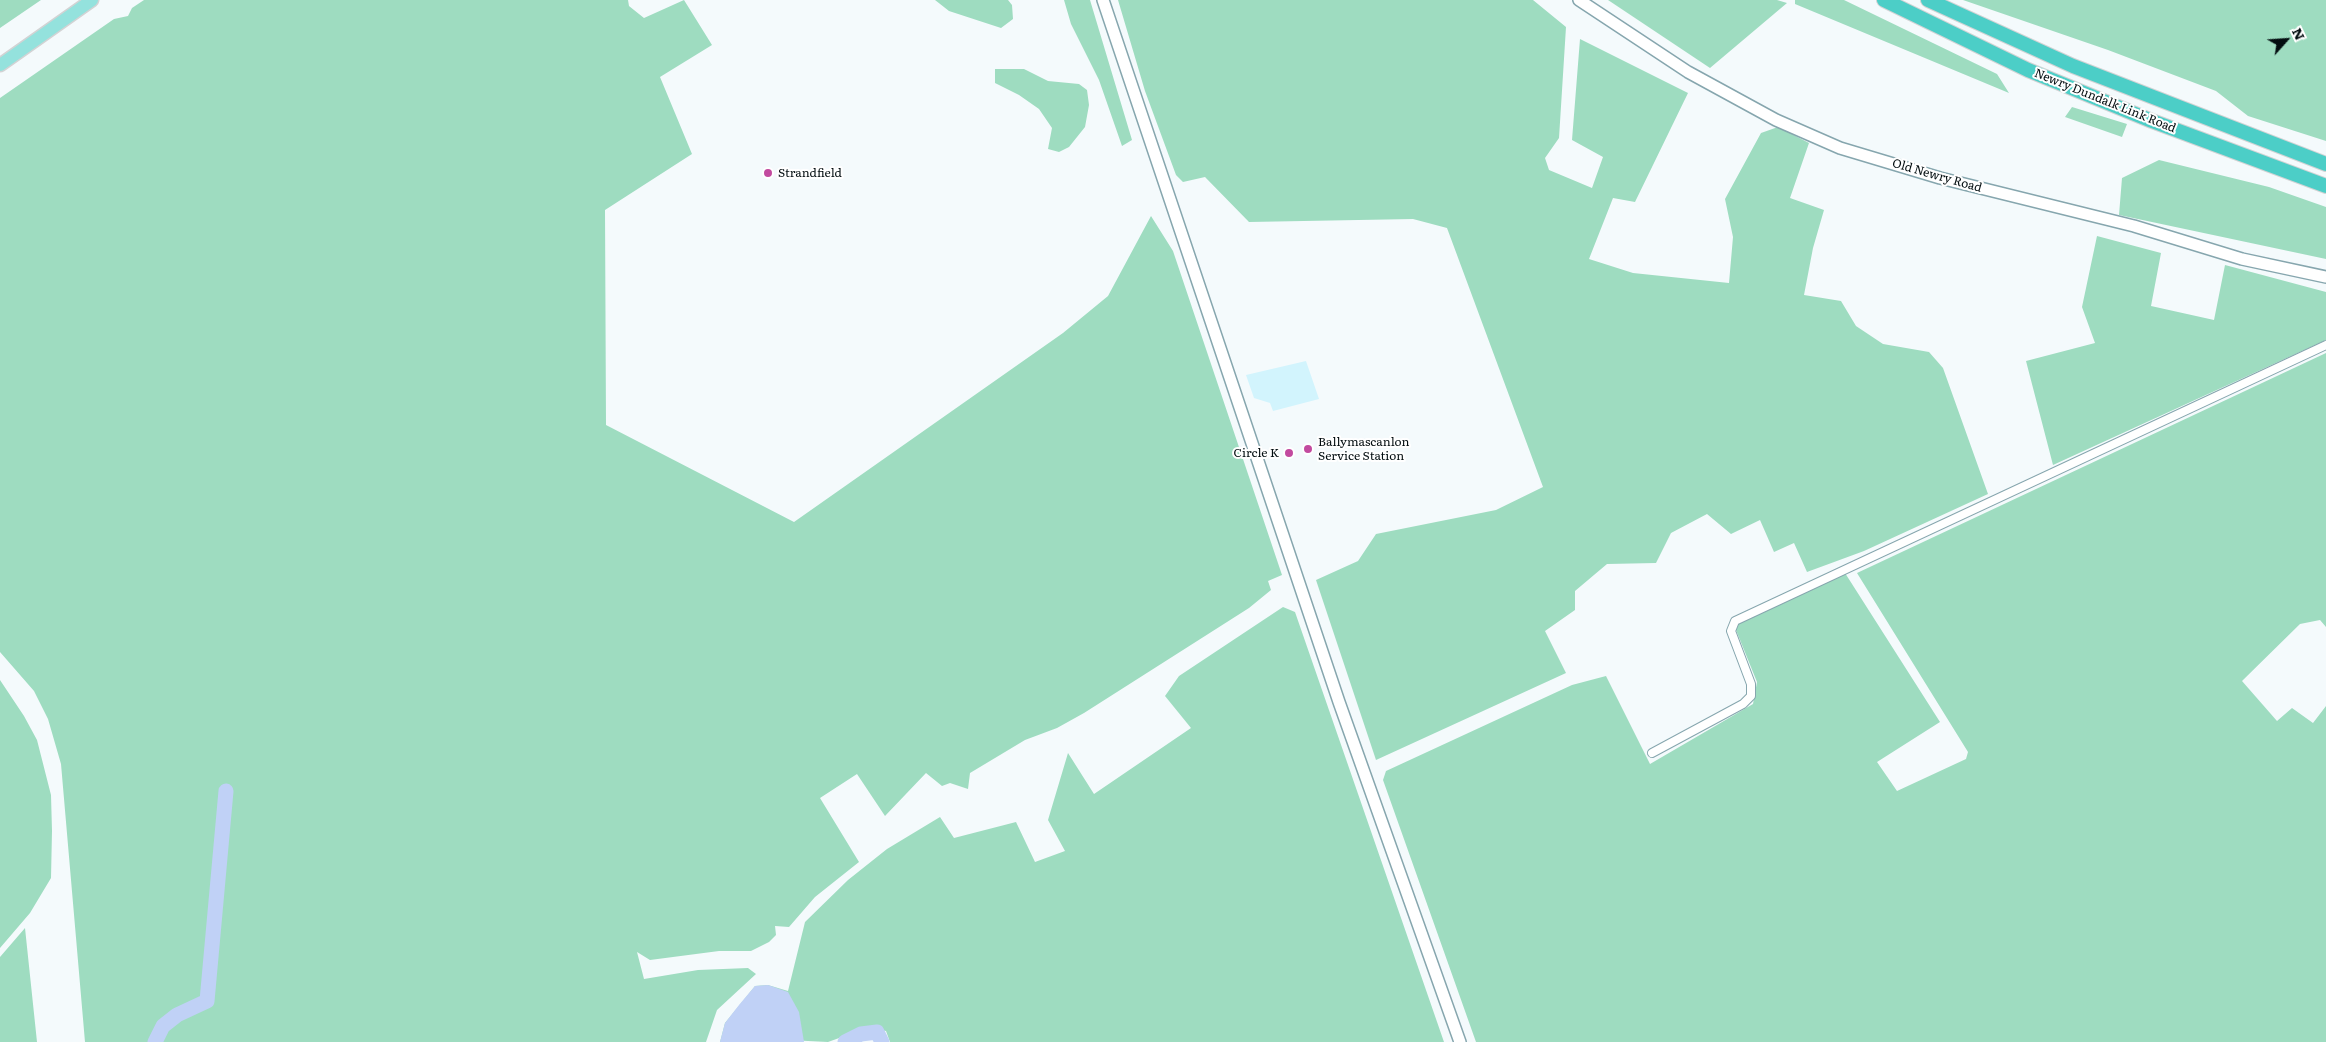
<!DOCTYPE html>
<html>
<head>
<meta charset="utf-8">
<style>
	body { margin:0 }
	#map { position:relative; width:2326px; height:1042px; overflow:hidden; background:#f4fafc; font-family:Literata,serif }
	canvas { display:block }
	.north { position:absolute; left:2261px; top:15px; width:50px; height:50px; -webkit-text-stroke:4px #fff; paint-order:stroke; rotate:64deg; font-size:14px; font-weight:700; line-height:20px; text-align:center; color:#030d10 }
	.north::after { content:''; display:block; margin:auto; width:18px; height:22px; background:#030d10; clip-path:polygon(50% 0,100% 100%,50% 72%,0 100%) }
</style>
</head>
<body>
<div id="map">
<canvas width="2326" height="1042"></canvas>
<div class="north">N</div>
</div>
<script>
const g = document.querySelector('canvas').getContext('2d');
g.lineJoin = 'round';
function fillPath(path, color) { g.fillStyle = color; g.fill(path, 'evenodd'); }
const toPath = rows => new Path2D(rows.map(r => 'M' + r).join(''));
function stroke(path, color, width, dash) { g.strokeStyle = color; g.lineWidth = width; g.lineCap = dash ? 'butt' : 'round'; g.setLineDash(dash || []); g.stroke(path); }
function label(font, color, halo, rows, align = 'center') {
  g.font = font + ' Literata,serif'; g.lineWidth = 4; g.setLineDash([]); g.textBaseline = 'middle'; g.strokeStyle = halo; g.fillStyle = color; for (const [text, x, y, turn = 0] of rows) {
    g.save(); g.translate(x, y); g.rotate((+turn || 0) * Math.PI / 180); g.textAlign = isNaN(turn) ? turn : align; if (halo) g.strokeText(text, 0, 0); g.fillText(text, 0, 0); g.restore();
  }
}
fillPath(toPath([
	[1306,361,1319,399,1273,411,1270,403,1254,398,1246,375]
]), '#d2f4fd');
fillPath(toPath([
	[0,0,41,0,0,28],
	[144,0,628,0,629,6,644,18,684,0,712,45,660,77,692,154,605,210,606,425,794,522,1063,333,1108,296,1151,216,1173,251,1282,575,1268,581,1271,590,1249,608,1084,713,1057,728,1025,740,970,773,968,789,950,783,942,786,926,773,885,816,857,774,820,798,859,862,815,897,789,927,775,926,776,935,769,942,751,951,719,951,650,960,637,952,644,979,698,970,748,968,756,974,717,1010,706,1042,85,1042,61,764,48,719,34,691,0,652,0,98,114,19,128,16,132,8],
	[935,0,1008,0,1012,5,1013,19,1001,28,949,11],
	[1064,0,1090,0,1132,140,1122,146,1099,80,1071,24],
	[1118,0,1533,0,1566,27,1559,138,1545,158,1549,170,1592,188,1603,157,1572,140,1580,39,1688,93,1635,202,1613,198,1589,259,1633,273,1729,283,1733,237,1725,199,1761,133,1778,127,1809,143,1790,198,1824,210,1813,248,1804,295,1841,301,1856,326,1883,344,1929,352,1943,368,1988,494,1864,551,1807,572,1794,543,1774,552,1760,520,1731,534,1707,514,1671,533,1656,563,1607,564,1575,591,1575,610,1545,631,1566,673,1376,760,1316,580,1358,561,1376,534,1496,510,1543,487,1447,228,1413,219,1249,222,1205,177,1183,182,1176,175,1145,91],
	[1608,0,1777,0,1787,3,1710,68],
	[1795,0,1844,0,1997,74,2009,93,1795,4],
	[1963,0,2326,0,2326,141,2248,116,2216,91,2108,50],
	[995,69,1024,69,1048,81,1079,84,1087,90,1089,105,1085,127,1069,147,1059,152,1048,149,1052,128,1039,109,1019,95,995,83],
	[2072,107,2127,124,2122,137,2065,117],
	[2159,160,2269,187,2326,207,2326,259,2119,215,2122,178],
	[2097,236,2161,253,2151,306,2214,320,2225,265,2326,292,2326,340,2053,465,2026,361,2095,343,2082,307],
	[2326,353,2326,627,2320,620,2300,624,2242,681,2277,721,2292,708,2313,723,2326,706,2326,1042,1476,1042,1383,780,1386,771,1572,685,1606,676,1650,764,1753,704,1757,682,1736,630,1738,624,1845,573,1940,722,1877,762,1897,791,1966,759,1968,752,1857,573],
	[1283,607,1295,612,1444,1042,890,1042,886,1031,867,1028,828,1042,788,1040,720,1042,725,1023,755,986,768,985,788,991,805,922,848,880,887,849,940,817,954,838,1016,822,1035,862,1065,851,1048,820,1068,753,1094,794,1191,728,1165,696,1179,676],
	[0,680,24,716,37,740,51,795,52,831,51,878,30,913,0,948],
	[25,928,37,1042,0,1042,0,957]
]), '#9edcc0');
fillPath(toPath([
	[768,985,788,992,799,1012,804,1042,720,1042,725,1023,739,1005,755,986]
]), '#c0d1f6');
stroke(toPath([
	[155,1042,163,1026,177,1015,207,1001,226,791],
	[845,1042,861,1034,877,1032,882,1042]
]), '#c0d1f6', 15);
const street = toPath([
	[1652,753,1743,704,1751,696,1751,684,1731,631,1735,621,2326,345]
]);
const secondary = toPath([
	[1103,0,1339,702,1460,1042],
	[1579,0,1688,72,1776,120,1840,148,1940,178,2134,226,2242,259,2326,277]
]);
const primary = toPath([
	[0,65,92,0]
]);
const highway = toPath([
	[1884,0,2028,70,2152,121,2326,186],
	[1928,0,2073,66,2326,164]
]);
stroke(street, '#86a6ae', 10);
stroke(secondary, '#86a6ae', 14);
stroke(primary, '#d2d3d4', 15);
stroke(highway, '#d2d3d4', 16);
stroke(street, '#fff', 8);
stroke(secondary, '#fff', 11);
stroke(primary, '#94e2dd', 12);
stroke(highway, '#4ccec7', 14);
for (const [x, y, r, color] of [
	[768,173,5,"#c24a9f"],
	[1308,449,5,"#c24a9f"],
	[1289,453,5,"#c24a9f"]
]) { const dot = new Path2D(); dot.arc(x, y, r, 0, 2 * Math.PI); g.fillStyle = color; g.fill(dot); stroke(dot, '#fff', 2); }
label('12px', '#030d10', '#fff', [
	["Newry Dundalk Link Road",2105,101,22],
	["Old Newry Road",1937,176,16]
]);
label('12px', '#030d10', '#fff', [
	["Strandfield",778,173],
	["Ballymascanlon",1318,442],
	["Service Station",1318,456],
	["Circle K",1279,453,"right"]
], 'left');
</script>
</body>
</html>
